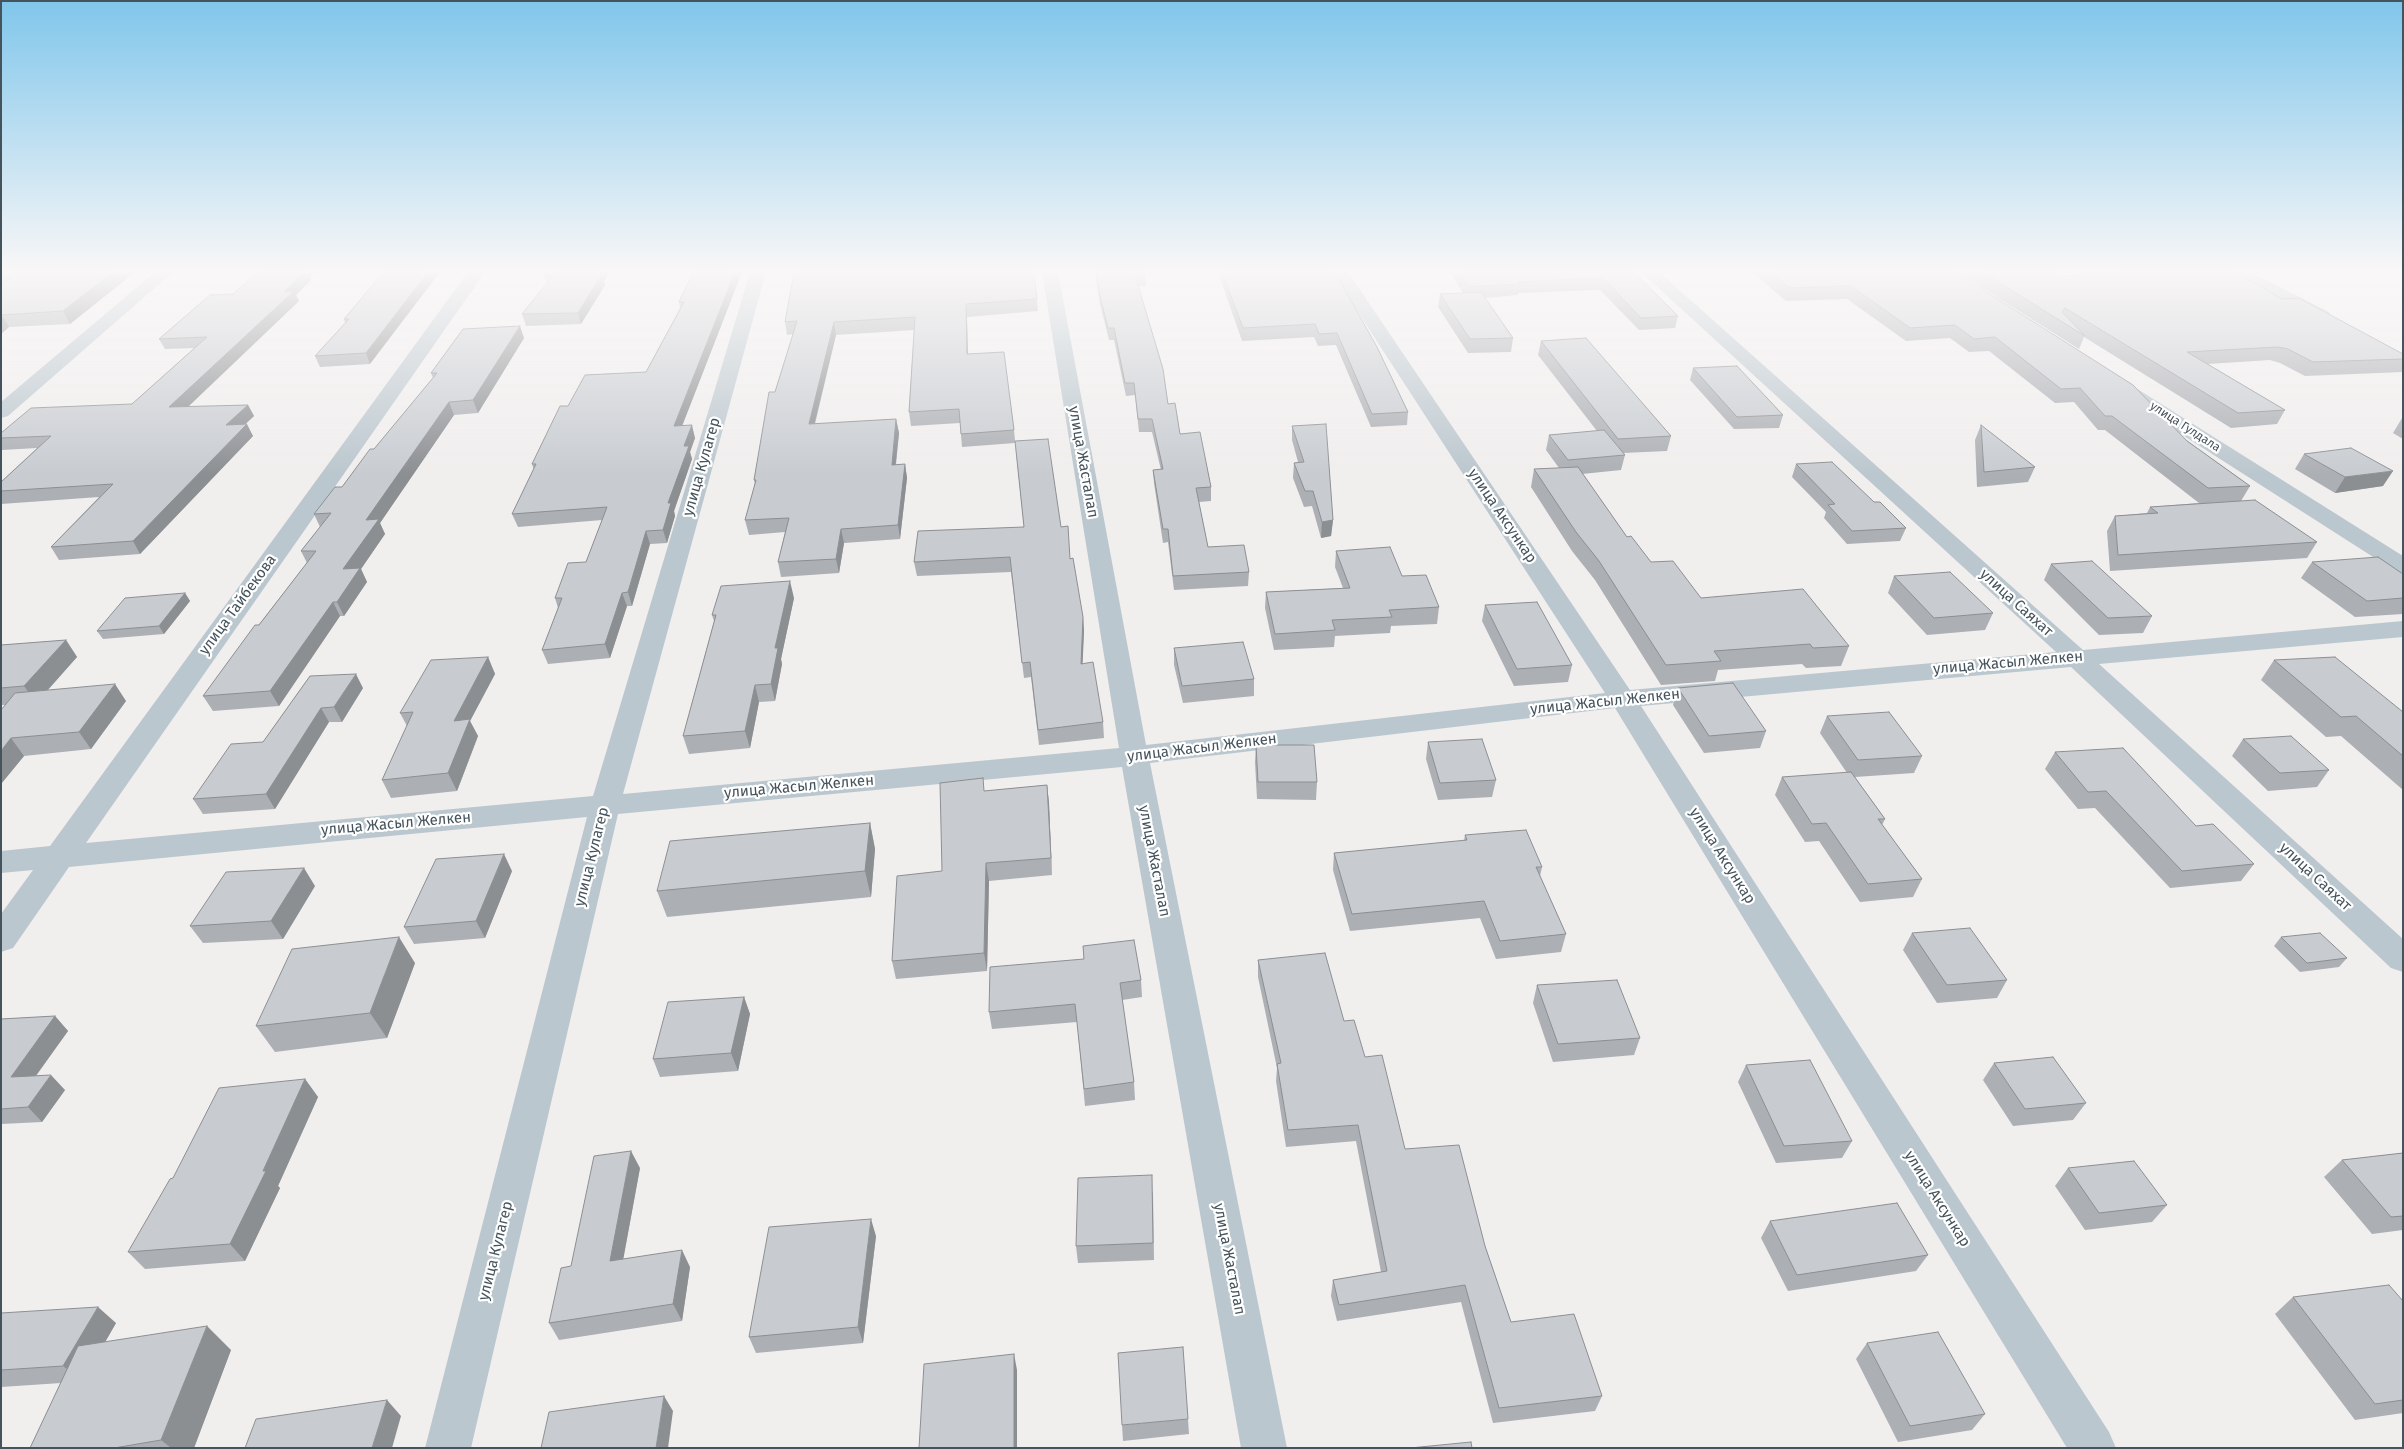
<!DOCTYPE html>
<html>
<head>
<meta charset="utf-8">
<style>
	body { margin:0 }
	#map { position:relative; width:2404px; height:1449px; overflow:hidden; background:#f1eeee; font-family:"Fira Sans",sans-serif }
	canvas { display:block }
	.frame { position:absolute; inset:0; border:2px solid #45535c; pointer-events:none }
</style>
</head>
<body>
<div id="map">
<canvas width="2404" height="1449"></canvas>
<div class="frame"></div>
</div>
<script>
const g = document.querySelector('canvas').getContext('2d');
g.lineJoin = 'round';
const toPath = rows => new Path2D(rows.map(r => 'M' + r).join(''));
function fillPath(path, color) { g.fillStyle = color; g.fill(path, 'evenodd'); }
function stroke(path, color, width, dash) { g.strokeStyle = color; g.lineWidth = width; g.lineCap = dash ? 'butt' : 'round'; g.setLineDash(dash || []); g.stroke(path); }
function label(font, color, halo, rows, align = 'center') {
  g.font = font + ' "Fira Sans",sans-serif'; g.lineWidth = 4.5; g.setLineDash([]); g.textBaseline = 'middle'; g.strokeStyle = halo; g.fillStyle = color; for (const [text, x, y, turn = 0] of rows) {
    g.save(); g.translate(x, y); g.rotate((+turn || 0) * Math.PI / 180); g.textAlign = isNaN(turn) ? turn : align; if (halo) g.strokeText(text, 0, 0); g.fillText(text, 0, 0); g.restore();
  }
}
fillPath(toPath([
	[155,272,173,272,8,416,1,418,1,402,155,272],
	[468,272,485,272,86,843,593,796,750,272,766,272,623,794,1119,748,1042,272,1058,272,1146,745,1605,693,1332,272,1348,272,1630,690,2056,652,1641,272,1659,272,2083,650,2403,621,2403,637,2099,664,2403,939,2403,972,2391,968,2071,667,1641,706,2109,1432,2116,1448,2067,1448,1615,708,1150,763,1287,1448,1241,1448,1122,767,618,814,471,1448,425,1448,587,817,69,867,13,948,1,952,1,914,33,870,1,873,1,851,50,846,468,272],
	[2229,272,2250,272,2329,312,2332,316,2329,320,2323,321,2317,320,2229,272],
	[2124,383,2131,385,2403,556,2403,573,2395,571,2117,393,2114,389,2117,385,2124,383]
]), '#bbc7ce');
fillPath(toPath([
	[1,272,135,272,70,324,9,327,1,334],
	[384,272,370,364,320,367,315,356,345,323,344,319],
	[610,272,604,282,605,285,581,324,526,326,522,314,547,284,543,273],
	[693,272,742,272,682,426,695,438,690,452,692,459,674,511,675,516,667,543,650,544,632,606,627,606,610,658,548,664,542,650,558,608,555,598,586,562,602,520,518,527,512,514,534,470,532,464,568,406,646,372,680,308,679,302],
	[794,272,1037,299,1038,311,967,317,968,354,1014,430,1015,441,1061,527,1070,559,1083,617,1084,631,1082,664,1103,722,1104,738,1039,745,1031,677,1024,678,1011,572,917,576,914,562,1024,527,1015,443,962,447,960,423,911,426,909,412,914,330,836,335,815,424,896,419,899,433,896,465,905,464,907,478,900,539,844,543,839,573,781,577,778,562,785,532,749,535,745,520,755,484,754,480,775,392,793,334,787,335,785,322],
	[1095,272,1145,272,1146,286,1138,286,1168,404,1180,434,1211,487,1211,501,1199,502,1208,547,1249,572,1248,586,1174,590,1168,542,1163,543,1154,483,1153,470,1161,470,1152,432,1139,432,1135,395,1126,396,1114,340,1109,340,1100,304],
	[1218,272,1328,272,1328,274,1341,283,1408,412,1407,425,1371,427,1336,345,1318,346,1314,337,1242,341],
	[1450,272,1634,272,1678,316,1675,328,1639,330,1600,290,1518,293,1518,295,1485,298,1513,338,1511,352,1468,353,1438,307,1440,294,1463,293],
	[1752,272,1955,272,2250,486,2241,501,2317,542,2307,558,2110,571,2107,531,2115,516,2147,513,2150,507,2199,503,2105,430,2098,430,2074,402,2055,403,1989,351,1969,352,1950,338,1906,341,1847,299,1786,301],
	[1957,272,2056,272,2062,276,2282,299,2403,354,2403,372,2305,376,2280,363,2270,360,2208,364,2285,410,2277,424,2231,428,2084,337,2079,349],
	[310,277,311,280,296,295,299,301,188,407,248,405,254,416,245,424,253,436,140,554,59,560,51,547,99,497,1,504,1,482,37,448,2,450,1,433,132,404,194,348,165,349,159,339,233,294],
	[524,338,478,413,454,415,380,523,385,534,361,569,367,582,344,616,340,616,279,706,213,711,203,696,307,563,301,551,320,527,314,514,342,487,374,449,433,378,431,373],
	[1541,341,1671,436,1667,451,1623,453,1625,455,1621,470,1582,474,1627,537,1651,562,1701,598,1849,646,1841,666,1806,668,1802,664,1718,670,1715,681,1661,685,1595,580,1572,551,1531,487,1534,469,1559,468,1546,450,1549,435,1597,431,1538,355],
	[1693,368,1783,415,1779,428,1734,429,1690,380],
	[2402,418,2403,418,2403,439,2393,433],
	[1981,425,2035,467,2028,482,1977,487,1975,440],
	[1292,426,1333,520,1331,536,1321,538,1312,506,1304,507,1293,478,1294,463,1298,462,1292,440],
	[2304,454,2383,486,2335,493,2295,469],
	[1796,464,1874,502,1906,528,1900,541,1847,544,1824,518,1826,512,1792,477],
	[1336,551,1402,576,1439,607,1437,624,1391,626,1390,633,1335,636,1334,647,1274,650,1265,608,1266,592,1343,588,1335,567],
	[2312,562,2403,574,2403,614,2355,617,2301,578],
	[2051,564,2152,616,2143,633,2099,635,2044,580],
	[1894,576,1993,613,1985,630,1927,635,1888,593],
	[185,593,190,601,164,634,103,639,97,631],
	[794,598,781,659,782,664,775,701,759,702,750,748,689,754,683,736,714,621,712,615],
	[1485,605,1572,665,1568,682,1514,686,1482,621],
	[66,640,77,657,48,690,126,701,91,749,24,756,1,784,5,705,1,705,1,645],
	[1174,648,1254,679,1254,696,1183,703,1174,665],
	[488,657,495,674,470,721,478,736,457,791,391,798,382,780,407,726,400,713],
	[2274,660,2403,712,2403,790,2341,736,2326,737,2261,680],
	[310,676,363,688,342,722,329,722,275,809,203,814,193,799,263,742],
	[1678,688,1766,731,1760,748,1704,753,1673,705],
	[1827,716,1922,756,1914,773,1855,777,1885,819,1882,825,1922,879,1913,897,1860,902,1819,841,1805,842,1775,795,1782,777,1847,773,1820,733],
	[2243,739,2329,770,2317,787,2268,791,2232,756],
	[1428,742,1496,780,1492,797,1438,800,1426,759],
	[1256,745,1317,782,1316,800,1257,799,1255,762],
	[2055,752,2196,826,2254,864,2241,881,2170,888,2095,808,2078,809,2045,769],
	[1047,785,1049,803,1052,875,989,881,987,971,896,979,892,961,942,871,985,791],
	[870,823,875,849,871,897,667,917,657,891],
	[1465,835,1542,867,1540,876,1566,934,1561,952,1496,959,1480,918,1350,931,1333,870,1334,853,1464,841],
	[512,871,485,938,414,944,404,927],
	[315,886,283,939,203,943,190,926],
	[1912,933,2007,980,1997,998,1937,1003,1903,950],
	[2281,937,2347,958,2339,967,2300,972,2274,946],
	[1083,946,1141,980,1142,997,1122,1000,1134,1082,1135,1100,1085,1106,1077,1022,992,1029,989,1012,1084,959],
	[1258,960,1344,1021,1365,1057,1405,1149,1485,1246,1511,1322,1602,1396,1595,1411,1493,1423,1461,1302,1337,1321,1331,1296,1333,1280,1381,1272,1356,1141,1286,1147,1276,1081,1277,1068,1258,977],
	[415,963,387,1038,275,1052,256,1026],
	[1537,985,1640,1038,1634,1055,1553,1062,1533,1003],
	[744,997,750,1014,738,1071,660,1077,653,1059],
	[55,1016,68,1031,36,1076,65,1090,42,1122,1,1124,1,1019],
	[1994,1063,2086,1103,2073,1120,2013,1126,1983,1080],
	[1746,1065,1852,1141,1842,1158,1776,1163,1738,1082],
	[305,1079,318,1097,278,1186,280,1188,245,1261,145,1269,128,1252,173,1178],
	[2403,1153,2403,1230,2372,1234,2324,1177,2342,1160],
	[640,1168,623,1259,690,1267,682,1321,559,1340,549,1323,571,1266],
	[2068,1168,2167,1205,2152,1222,2085,1230,2055,1186],
	[1153,1192,1154,1260,1078,1263,1076,1246],
	[1770,1221,1928,1255,1916,1271,1788,1291,1761,1238],
	[876,1236,863,1343,756,1353,749,1337],
	[2293,1297,2403,1301,2403,1413,2355,1420,2275,1314],
	[1,1313,116,1323,105,1342,231,1350,194,1448,30,1448,61,1383,1,1387],
	[1867,1343,1985,1414,1972,1430,1898,1442,1856,1359],
	[1188,1419,1189,1434,1123,1441,1122,1425]
]), '#acafb4');
fillPath(toPath([
	[113,272,135,272,70,324,63,311],
	[303,272,315,272,310,277,311,280,296,295,299,301,175,419,169,407],
	[428,272,440,272,370,364,366,353],
	[600,272,610,272,604,282,605,285,581,324,578,313],
	[735,272,742,272,677,439,674,426],
	[966,304,967,317,968,367,967,354],
	[1,314,9,327,1,334],
	[834,322,836,335,811,438,809,424],
	[520,326,524,338,478,413,473,400],
	[449,402,454,415,380,523,385,534,361,569,367,582,344,616,337,602,343,569,366,520],
	[248,405,254,416,232,437,226,425],
	[896,419,899,433,894,479,892,465],
	[247,424,253,436,140,554,133,541],
	[692,425,695,438,690,452,692,459,674,511,675,516,667,543,663,530,668,503,684,446],
	[905,464,907,478,900,539,898,525],
	[2393,471,2383,486,2335,493,2345,477],
	[1333,520,1331,536,1321,538,1322,522],
	[841,529,844,543,839,573,836,559],
	[646,531,650,544,632,606,628,592],
	[790,581,794,598,781,659,782,664,775,701,771,684,775,648],
	[185,593,190,601,164,634,159,626],
	[622,593,627,606,610,658,605,644],
	[333,602,340,616,279,706,270,691],
	[1083,617,1084,631,1082,679,1081,664],
	[66,640,77,657,36,703,24,686],
	[488,657,495,674,470,721,478,736,457,791,448,773,454,721],
	[356,674,363,688,342,722,334,707],
	[115,684,126,701,91,749,79,732],
	[755,685,759,702,750,748,745,731],
	[321,708,329,722,275,809,266,794],
	[11,738,24,756,1,784,1,751],
	[1047,785,1049,803,1052,875,1051,858],
	[870,823,875,849,871,897,865,871],
	[504,854,512,871,485,938,476,921],
	[986,863,989,881,987,971,984,953],
	[304,868,315,886,283,939,271,921],
	[399,937,415,963,387,1038,370,1013],
	[744,997,750,1014,738,1071,731,1053],
	[55,1016,68,1031,24,1092,11,1077],
	[51,1075,65,1090,42,1122,28,1107],
	[305,1079,318,1097,278,1186,280,1188,245,1261,230,1244],
	[631,1151,640,1168,620,1277,610,1261],
	[871,1219,876,1236,863,1343,858,1327],
	[682,1250,690,1267,682,1321,673,1304],
	[98,1307,116,1323,83,1381,63,1366],
	[207,1326,231,1350,194,1448,171,1448,161,1440],
	[1014,1354,1017,1370,1017,1448,1014,1448],
	[664,1396,673,1411,668,1448,656,1448],
	[387,1400,401,1416,392,1448,372,1448]
]), '#8c8f92');
const building = toPath([
	[1,272,113,272,63,311,1,315,1,285,12,278,1,278,1,272],
	[258,272,304,272,284,292,294,291,169,407,248,405,226,425,247,424,133,541,51,547,113,484,1,491,1,482,51,436,1,438,1,433,31,408,132,404,207,337,159,339,210,295,233,294,258,272],
	[384,272,428,272,366,353,315,356,349,319,344,319,371,287,384,272],
	[556,272,600,272,599,274,602,274,578,313,522,314,556,272],
	[693,272,735,272,674,426,692,425,684,446,689,446,668,503,671,503,663,530,646,531,628,592,622,593,605,644,542,650,562,598,555,598,568,563,586,562,607,507,512,514,536,464,532,464,560,406,568,406,585,375,646,372,684,302,679,302,693,272],
	[794,272,1034,272,1037,299,966,304,967,354,1004,352,1014,430,961,434,959,409,909,412,915,317,834,322,809,424,896,419,892,465,905,464,898,525,841,529,836,559,778,562,789,518,745,520,756,480,754,480,769,392,775,392,797,321,785,322,794,272],
	[1096,272,1145,272,1145,274,1135,275,1163,369,1168,404,1175,403,1180,434,1200,432,1211,487,1196,488,1208,547,1244,545,1249,572,1173,576,1168,529,1163,529,1153,470,1163,469,1152,419,1138,419,1134,383,1125,383,1114,328,1108,328,1099,292,1096,272],
	[1222,272,1328,272,1328,274,1338,274,1341,283,1377,347,1408,412,1372,414,1337,333,1319,334,1315,324,1243,328,1222,272],
	[1459,272,1634,272,1678,316,1641,318,1603,278,1518,282,1520,284,1469,287,1459,272],
	[1770,272,1955,272,2133,385,2187,441,2250,486,2208,488,2112,416,2105,416,2080,388,2061,389,1995,337,1974,339,1955,325,1910,328,1851,286,1790,288,1770,272],
	[1982,272,2056,272,2062,276,2121,272,2236,272,2282,299,2299,298,2403,354,2403,359,2313,362,2288,349,2278,347,2187,352,2285,410,2238,413,2065,308,2062,312,2085,336,1982,272],
	[1481,292,1513,338,1470,339,1440,294,1481,292],
	[520,326,473,400,449,402,366,520,379,519,343,569,360,568,337,602,333,602,270,691,203,696,255,625,259,625,316,551,301,551,331,513,314,514,335,487,342,487,370,449,374,449,437,373,431,373,463,329,520,326],
	[1586,338,1671,436,1618,439,1541,341,1586,338],
	[1737,366,1783,415,1737,417,1693,368,1737,366],
	[1326,424,1333,520,1322,522,1313,491,1305,491,1294,463,1304,462,1292,426,1326,424],
	[1981,425,2035,467,1984,472,1981,425],
	[1604,430,1625,455,1568,460,1549,435,1604,430],
	[1048,439,1061,527,1068,526,1070,559,1073,558,1083,617,1081,664,1093,662,1103,722,1038,730,1030,662,1022,663,1010,557,914,562,918,531,1024,527,1015,441,1048,439],
	[2351,448,2393,471,2345,477,2304,454,2351,448],
	[1832,462,1874,502,1880,502,1906,528,1852,531,1828,505,1835,504,1796,464,1832,462],
	[1578,467,1627,537,1631,536,1651,562,1673,561,1701,598,1803,589,1849,646,1813,648,1810,644,1714,651,1721,661,1666,665,1599,561,1576,532,1534,469,1578,467],
	[2255,500,2317,542,2118,555,2115,516,2158,513,2150,507,2255,500],
	[1390,547,1402,576,1426,575,1439,607,1389,610,1392,617,1332,620,1335,630,1275,634,1266,592,1350,588,1336,551,1390,547],
	[2378,557,2403,574,2403,598,2367,601,2312,562,2378,557],
	[2092,561,2152,616,2108,618,2051,564,2092,561],
	[1950,572,1993,613,1934,618,1894,576,1950,572],
	[790,581,775,648,778,648,771,684,755,685,745,731,683,736,716,615,712,615,721,586,790,581],
	[185,593,159,626,97,631,125,598,185,593],
	[1537,602,1572,665,1517,669,1485,605,1537,602],
	[66,640,24,686,1,688,1,645,66,640],
	[1243,642,1254,679,1182,686,1174,648,1243,642],
	[488,657,454,721,470,719,448,773,382,780,413,712,400,713,431,660,488,657],
	[2335,657,2403,712,2403,756,2356,716,2341,717,2274,660,2335,657],
	[356,674,334,707,321,708,266,794,193,799,231,744,263,742,310,676,356,674],
	[1733,683,1766,731,1709,736,1678,688,1733,683],
	[115,684,79,732,11,738,1,751,1,710,15,693,115,684],
	[1889,712,1922,756,1858,760,1827,716,1889,712],
	[2291,736,2329,770,2280,773,2243,739,2291,736],
	[1482,739,1496,780,1440,783,1428,742,1482,739],
	[1256,745,1314,745,1317,782,1258,782,1256,745],
	[2123,748,2196,826,2213,824,2254,864,2182,871,2106,791,2088,792,2055,752,2123,748],
	[1851,772,1885,819,1878,819,1922,879,1868,884,1826,823,1812,824,1782,777,1851,772],
	[983,778,984,791,1047,785,1051,858,986,863,984,953,892,961,897,876,942,871,940,783,983,778],
	[870,823,865,871,657,891,670,841,870,823],
	[1526,830,1542,867,1536,867,1566,934,1500,941,1484,901,1352,914,1334,853,1467,840,1465,835,1526,830],
	[504,854,476,921,404,927,436,859,504,854],
	[304,868,271,921,190,926,226,872,304,868],
	[1970,928,2007,980,1947,985,1912,933,1970,928],
	[2320,933,2347,958,2307,963,2281,937,2320,933],
	[399,937,370,1013,256,1026,292,949,399,937],
	[1134,940,1141,980,1120,983,1134,1082,1084,1089,1075,1004,989,1012,990,967,1084,959,1083,946,1134,940],
	[1325,953,1344,1021,1354,1020,1365,1057,1382,1055,1405,1149,1459,1145,1485,1246,1511,1322,1574,1314,1602,1396,1499,1408,1465,1285,1339,1305,1333,1280,1387,1271,1358,1125,1288,1130,1277,1064,1281,1063,1258,960,1325,953],
	[1617,980,1640,1038,1558,1044,1537,985,1617,980],
	[744,997,731,1053,653,1059,668,1002,744,997],
	[55,1016,11,1077,51,1075,28,1107,1,1109,1,1019,55,1016],
	[2053,1057,2086,1103,2025,1109,1994,1063,2053,1057],
	[1810,1060,1852,1141,1784,1146,1746,1065,1810,1060],
	[305,1079,263,1171,266,1171,230,1244,128,1252,170,1179,173,1178,219,1088,305,1079],
	[631,1151,610,1261,682,1250,673,1304,549,1323,561,1268,571,1266,594,1156,631,1151],
	[2403,1153,2403,1216,2391,1217,2342,1160,2403,1153],
	[2134,1161,2167,1205,2099,1213,2068,1168,2134,1161],
	[1152,1175,1153,1243,1076,1246,1078,1178,1152,1175],
	[1897,1203,1928,1255,1797,1275,1770,1221,1897,1203],
	[871,1219,858,1327,749,1337,769,1227,871,1219],
	[2389,1285,2403,1301,2403,1400,2375,1404,2293,1297,2389,1285],
	[98,1307,63,1366,1,1370,1,1313,98,1307],
	[207,1326,161,1440,114,1448,30,1448,78,1346,207,1326],
	[1938,1332,1985,1414,1910,1426,1867,1343,1938,1332],
	[1183,1347,1188,1419,1122,1425,1118,1353,1183,1347],
	[1014,1354,1014,1448,919,1448,924,1364,1014,1354],
	[664,1396,656,1448,541,1448,549,1412,664,1396],
	[387,1400,372,1448,245,1448,256,1419,387,1400],
	[1471,1442,1472,1448,1410,1448,1471,1442]
]);
fillPath(building, '#c8ccd1');
stroke(building, '#8c8f92', 1);
const sky = g.createLinearGradient(0, 0, 0, 475);
sky.addColorStop(0, '#80c6eb');
sky.addColorStop(0.57, '#f9f7f7');
sky.addColorStop(1, '#f9f7f700');
g.fillStyle = sky;
g.fillRect(0, 0, 2404, 475);
label('12px', '#45535c', '#fff', [
	["улица Гулдала",2185,427,33]
]);
label('15px', '#45535c', '#fff', [
	["улица Жасталап",1083,462,80],
	["улица Кулагер",702,467,-74],
	["улица Аксункар",1502,516,56],
	["улица Саяхат",2016,603,42],
	["улица Тайбекова",238,605,-54],
	["улица Жасыл Желкен",2008,663,-5],
	["улица Жасыл Желкен",1605,702,-6],
	["улица Жасыл Желкен",1202,748,-7],
	["улица Жасыл Желкен",799,787,-5],
	["улица Жасыл Желкен",396,824,-5],
	["улица Аксункар",1722,856,58],
	["улица Кулагер",592,857,-76],
	["улица Жасталап",1154,861,79],
	["улица Саяхат",2315,877,43],
	["улица Аксункар",1937,1199,58],
	["улица Кулагер",496,1251,-76],
	["улица Жасталап",1229,1259,79]
]);
</script>
</body>
</html>
